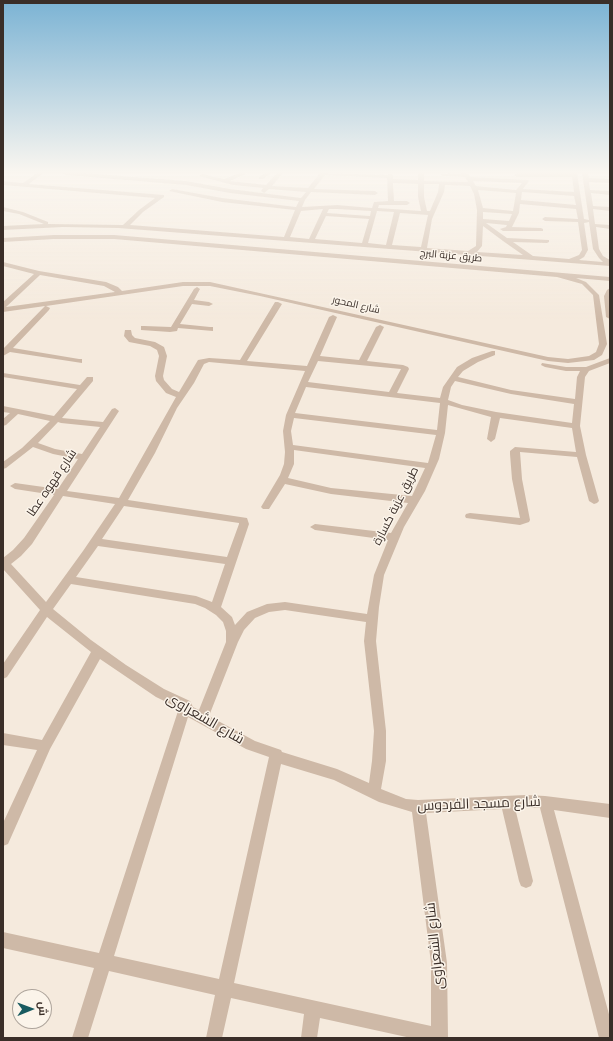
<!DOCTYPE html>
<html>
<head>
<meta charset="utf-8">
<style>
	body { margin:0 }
	#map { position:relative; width:613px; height:1041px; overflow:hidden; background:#f5eadd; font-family:"Open Sans",Cairo,sans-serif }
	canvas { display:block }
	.frame { position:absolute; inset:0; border:4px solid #3a2e28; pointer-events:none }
	.north { position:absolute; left:12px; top:989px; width:40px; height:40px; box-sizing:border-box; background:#fbf4ea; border:1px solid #aea59c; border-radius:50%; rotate:89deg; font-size:11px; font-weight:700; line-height:16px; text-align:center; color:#3a2e28 }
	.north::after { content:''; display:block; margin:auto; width:14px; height:18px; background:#195b60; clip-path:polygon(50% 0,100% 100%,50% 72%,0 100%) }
</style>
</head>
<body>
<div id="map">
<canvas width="613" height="1041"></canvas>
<div class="frame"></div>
<div class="north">ش</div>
</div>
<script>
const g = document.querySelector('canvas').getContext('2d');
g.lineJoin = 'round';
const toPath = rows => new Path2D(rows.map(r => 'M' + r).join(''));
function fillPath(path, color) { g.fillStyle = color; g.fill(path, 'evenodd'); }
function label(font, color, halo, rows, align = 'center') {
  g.font = font + ' "Open Sans",Cairo,sans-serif'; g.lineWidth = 3; g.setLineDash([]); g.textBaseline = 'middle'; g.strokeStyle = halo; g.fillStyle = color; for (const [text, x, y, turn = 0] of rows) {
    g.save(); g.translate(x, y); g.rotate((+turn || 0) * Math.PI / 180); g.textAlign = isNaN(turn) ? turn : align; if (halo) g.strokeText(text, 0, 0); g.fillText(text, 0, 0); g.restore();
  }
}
fillPath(toPath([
	[37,173,43,173,29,184,164,195,164,197,143,212,130,225,284,237,295,210,222,202,169,191,172,189,222,198,296,207,299,201,230,193,186,185,66,175,63,173,83,173,186,181,230,189,301,198,306,192,269,189,264,193,261,191,263,188,233,185,199,176,202,174,224,179,240,173,247,173,230,181,266,185,277,173,283,173,272,186,308,188,320,173,387,175,390,173,393,175,393,179,418,180,418,173,424,173,424,181,468,182,465,177,443,176,440,174,467,173,471,177,528,180,529,181,523,189,574,192,572,177,517,177,514,175,517,173,577,173,584,219,589,220,582,173,588,173,589,178,610,179,610,183,589,182,590,190,610,191,610,195,591,193,593,206,610,207,610,211,593,209,595,224,610,225,610,229,596,227,599,249,603,256,610,260,610,266,118,228,63,227,3,230,3,226,44,224,19,214,3,211,3,207,23,212,48,222,48,224,123,225,139,210,155,198,3,185,3,181,23,183,37,173],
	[325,175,387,178,388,201,374,202,372,208,337,205,302,207,305,200,311,192,375,195,378,193,375,191,314,189,325,175],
	[473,181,522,183,516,190,476,186,473,181],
	[393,183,418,184,418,197,421,211,378,208,379,205,407,205,410,203,407,201,394,201,393,183],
	[424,184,439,184,438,192,430,211,427,211,424,197,424,184],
	[445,185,470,186,474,194,477,210,476,246,468,251,427,248,432,219,444,192,445,185],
	[478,190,516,193,513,211,483,208,478,190],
	[522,192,574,196,576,205,521,200,522,192],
	[520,204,576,209,578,219,545,217,542,219,545,221,578,222,582,250,579,255,569,259,533,256,513,242,547,243,549,242,549,240,507,238,486,223,507,225,506,227,500,229,503,231,543,231,543,229,541,228,512,227,519,213,520,204],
	[323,209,309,239,290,237,301,211,323,209],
	[329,209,337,209,371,211,370,216,327,213,329,209],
	[377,211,394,212,386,245,368,243,377,211],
	[483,212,512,214,509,221,483,219,483,212],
	[400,213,428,215,421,247,392,245,400,213],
	[326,216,369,219,362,243,315,239,326,216],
	[589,222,593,249,599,258,603,262,579,260,584,257,588,250,584,223,589,222],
	[483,226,503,241,523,255,477,252,482,246,483,226],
	[265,173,271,173,263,179,259,179,259,177,265,173],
	[54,235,114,235,610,277,610,281,576,278,586,282,599,295,607,344,602,355,594,360,568,363,548,361,260,296,210,286,183,286,46,306,50,308,49,310,13,348,79,359,82,359,82,363,10,352,3,356,3,349,45,306,3,312,3,302,34,274,3,266,3,262,39,271,106,282,118,287,122,291,183,282,210,282,548,357,568,359,589,356,596,352,599,344,593,295,582,284,557,277,114,239,54,239,3,242,3,238,54,235],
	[40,275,104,286,115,292,6,307,40,275],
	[197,287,200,289,194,300,209,302,213,304,209,306,192,304,180,324,210,327,213,327,213,331,178,328,177,331,170,332,141,330,141,326,144,326,171,327,194,289,197,287],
	[610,288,610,319,606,317,604,296,607,290,610,288],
	[275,302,278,302,282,304,247,361,307,366,329,317,333,315,337,317,320,356,359,360,376,327,380,325,384,327,367,361,403,365,408,367,409,369,397,393,440,398,443,387,457,367,472,358,492,351,495,351,495,355,478,362,463,371,458,377,511,390,575,399,577,377,580,371,566,371,545,367,541,365,542,363,566,367,586,367,610,358,610,363,589,371,585,377,580,426,586,455,599,501,597,503,594,504,589,501,577,457,520,452,522,479,530,520,529,522,520,525,466,518,465,516,466,514,470,513,520,518,512,479,510,454,510,451,515,447,576,452,572,428,500,418,495,439,491,442,487,439,491,417,448,405,445,433,439,459,425,491,404,527,384,575,379,607,376,641,386,731,386,761,381,789,406,799,418,800,526,795,545,796,610,804,610,818,554,810,610,1018,610,1038,599,1038,540,808,515,808,533,881,531,886,526,888,521,886,519,881,502,809,426,813,447,963,448,1038,411,1038,320,1018,317,1038,301,1038,304,1014,231,998,222,1038,206,1038,215,995,109,971,88,1038,72,1038,94,968,3,948,3,932,99,953,179,708,156,697,100,659,50,749,8,844,3,846,3,823,37,750,3,745,3,733,42,740,91,652,47,617,7,677,3,679,3,664,40,610,3,569,3,558,13,550,24,538,54,495,15,489,10,486,15,483,58,489,78,459,53,454,33,447,6,468,3,469,3,462,22,448,50,421,18,414,6,425,3,426,3,419,10,413,3,412,3,406,54,416,77,389,3,377,3,373,80,385,87,377,93,377,93,381,62,418,103,422,112,409,115,408,119,411,67,491,119,498,176,397,166,393,156,381,155,376,159,356,157,350,150,346,129,342,124,336,125,330,131,330,132,335,135,338,155,342,164,347,167,356,163,376,164,380,172,389,179,392,198,360,209,358,240,360,275,302],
	[318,361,401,369,389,392,308,382,318,361],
	[209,362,305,371,286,415,283,431,285,452,284,464,280,475,261,507,263,509,269,509,285,484,331,494,408,503,391,533,315,524,310,527,315,530,388,540,374,575,367,614,285,602,267,604,247,612,235,625,232,617,221,607,249,524,247,518,128,500,155,453,177,408,194,383,204,364,209,362],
	[455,381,511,394,574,404,572,423,496,412,462,405,448,400,451,387,455,381],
	[306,387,440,403,437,430,295,413,306,387],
	[294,418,436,435,428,463,293,445,291,431,294,418],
	[58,422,61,423,100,427,82,454,55,449,38,443,58,422],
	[294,450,425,468,412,496,331,488,288,478,294,464,294,450],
	[63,496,115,504,83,551,46,602,11,564,21,556,32,544,63,496],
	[124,506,239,523,239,524,227,557,102,539,124,506],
	[98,546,225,564,212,602,196,596,76,577,98,546],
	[71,584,195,604,205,608,216,615,223,622,226,631,226,642,199,710,193,707,190,701,164,689,126,665,91,640,53,609,71,584],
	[285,610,366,622,364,641,374,731,372,761,369,783,337,769,282,752,281,750,255,741,209,716,238,642,244,630,255,618,269,612,285,610],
	[188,717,246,749,269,757,219,979,114,956,188,717],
	[281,764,334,780,379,802,412,812,431,963,431,1026,234,983,281,764]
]), '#ceb9a7');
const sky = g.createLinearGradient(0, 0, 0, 319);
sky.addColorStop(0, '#7bb3d4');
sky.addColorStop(0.54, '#faf6f0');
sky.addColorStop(1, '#faf6f000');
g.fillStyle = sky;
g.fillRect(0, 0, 613, 319);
label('10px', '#3a2e28', '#fbf4ea', [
	["طريق عزبة البرج",451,256,5],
	["شارع المحور",356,305,13]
]);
label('12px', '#3a2e28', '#fbf4ea', [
	["شارع قهوه عطا",52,483,-56],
	["طريق عزبة كسارة",396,506,-63]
]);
label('14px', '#3a2e28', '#fbf4ea', [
	["شارع الشعراوى",205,719,30],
	["شارع مسجد الفردوس",479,804,-2],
	["شارع الشعراوى",435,946,-96]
]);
</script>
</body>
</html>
